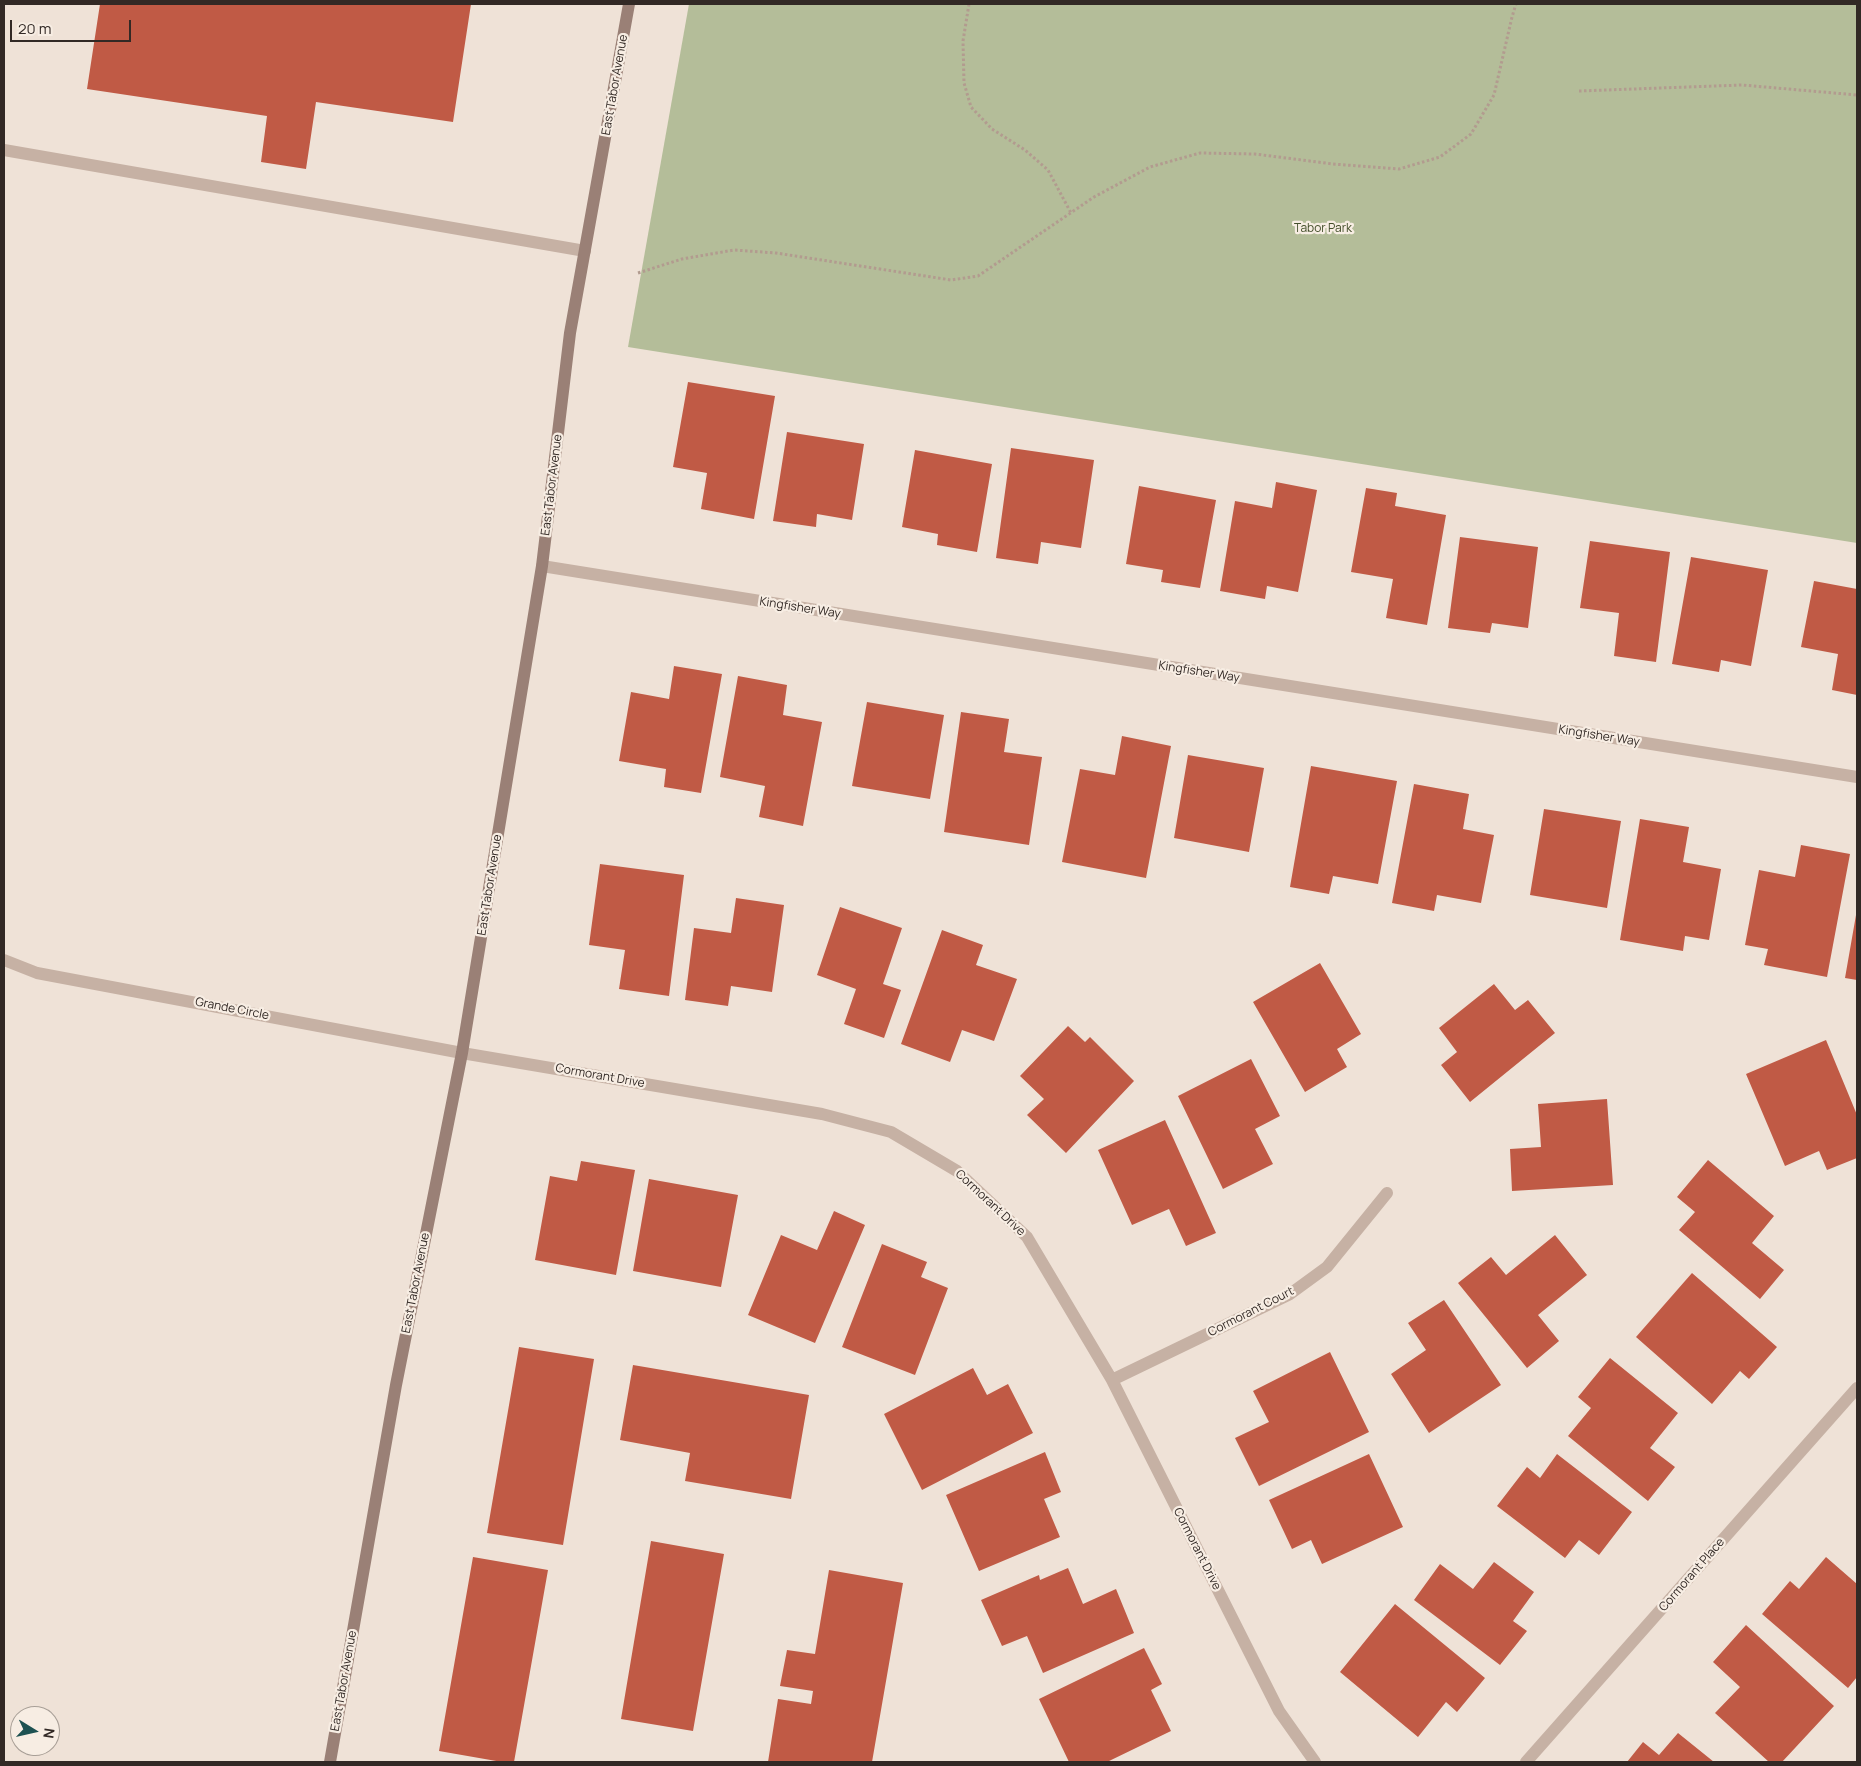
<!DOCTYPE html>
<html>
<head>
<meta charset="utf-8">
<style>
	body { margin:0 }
	#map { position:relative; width:1861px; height:1766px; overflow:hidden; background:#efe2d7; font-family:Manrope,sans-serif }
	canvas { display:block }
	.frame { position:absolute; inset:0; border:5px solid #322925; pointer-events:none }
	.north { position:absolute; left:10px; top:1706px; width:50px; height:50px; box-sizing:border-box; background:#f7ede3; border:1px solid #a89f97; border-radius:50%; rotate:99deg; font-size:14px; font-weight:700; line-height:20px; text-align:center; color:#322925 }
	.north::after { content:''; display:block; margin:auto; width:18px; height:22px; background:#1d5151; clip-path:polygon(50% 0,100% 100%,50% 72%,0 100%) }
	.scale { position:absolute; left:10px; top:20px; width:121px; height:22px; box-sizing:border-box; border:2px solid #322925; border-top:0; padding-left:6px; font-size:15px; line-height:18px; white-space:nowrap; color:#322925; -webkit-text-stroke:4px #f7ede3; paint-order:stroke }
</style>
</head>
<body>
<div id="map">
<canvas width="1861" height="1766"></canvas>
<div class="frame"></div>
<div class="north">N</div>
<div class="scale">20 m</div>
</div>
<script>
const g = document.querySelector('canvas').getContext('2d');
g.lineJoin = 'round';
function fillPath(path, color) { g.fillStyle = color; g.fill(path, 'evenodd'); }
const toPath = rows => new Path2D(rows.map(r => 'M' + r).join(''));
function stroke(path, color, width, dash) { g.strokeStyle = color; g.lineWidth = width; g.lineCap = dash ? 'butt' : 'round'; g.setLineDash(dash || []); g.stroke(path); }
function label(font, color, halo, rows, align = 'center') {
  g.font = font + ' Manrope,sans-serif'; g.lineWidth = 4.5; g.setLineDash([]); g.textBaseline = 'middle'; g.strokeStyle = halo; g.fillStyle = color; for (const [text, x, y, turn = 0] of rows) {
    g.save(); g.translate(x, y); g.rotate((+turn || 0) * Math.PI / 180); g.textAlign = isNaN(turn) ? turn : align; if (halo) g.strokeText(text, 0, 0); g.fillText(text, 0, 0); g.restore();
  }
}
fillPath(toPath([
	[689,4,1857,4,1857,543,628,347]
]), '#b4bd99');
fillPath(toPath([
	[100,4,471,4,453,122,316,102,306,169,261,162,267,116,87,89],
	[688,382,775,396,754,519,701,509,707,473,673,467],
	[787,432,864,444,852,520,817,514,816,527,773,521],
	[1011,448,1094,460,1081,548,1041,542,1038,564,996,558],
	[915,450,992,464,977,552,937,545,938,534,902,527],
	[1276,482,1317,490,1298,592,1267,586,1265,599,1220,591,1235,501,1272,508],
	[1139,486,1216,500,1200,588,1161,582,1163,570,1126,564],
	[1366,488,1397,493,1395,506,1446,515,1427,625,1386,618,1393,579,1351,572],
	[1460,537,1538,547,1528,628,1492,623,1490,633,1448,628],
	[1590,541,1670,552,1656,662,1614,656,1619,613,1580,608],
	[1691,557,1768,570,1751,666,1721,660,1719,672,1672,664],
	[1814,581,1857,589,1857,695,1832,690,1838,654,1801,647],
	[674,666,722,674,701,793,664,787,666,769,619,761,631,692,669,699],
	[738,676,787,685,783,715,822,722,803,826,759,817,765,786,720,777],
	[867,702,944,715,930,799,852,786],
	[961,712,1009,719,1004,752,1042,757,1029,845,944,832],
	[1122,736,1171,746,1146,878,1062,862,1080,769,1115,775],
	[1188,755,1264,768,1249,852,1174,838],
	[1311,766,1397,781,1378,884,1333,876,1329,894,1290,887],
	[1414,784,1469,794,1463,829,1494,835,1481,903,1437,895,1434,911,1392,903],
	[1544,809,1621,821,1607,908,1530,895],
	[1640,819,1689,827,1683,862,1721,869,1709,940,1685,936,1683,951,1620,940],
	[1801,845,1850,854,1827,977,1764,965,1768,949,1745,945,1759,870,1795,877],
	[600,864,684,875,669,996,619,989,625,950,589,945],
	[736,898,784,905,772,992,731,986,728,1006,685,1000,694,928,731,933],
	[840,907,902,928,883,984,901,990,884,1038,844,1024,856,989,817,975],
	[1856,915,1857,915,1857,980,1845,978],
	[942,930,983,945,976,965,1017,979,994,1041,962,1030,950,1062,901,1044],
	[1320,963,1361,1034,1337,1049,1347,1067,1305,1092,1253,1002],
	[1494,984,1515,1010,1528,1000,1555,1033,1470,1102,1441,1065,1457,1052,1439,1028],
	[1068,1026,1085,1042,1090,1037,1134,1081,1066,1153,1027,1115,1044,1099,1020,1076],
	[1826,1040,1857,1115,1857,1158,1827,1170,1819,1151,1785,1166,1746,1074],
	[1251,1059,1280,1116,1255,1129,1273,1164,1223,1189,1178,1096],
	[1607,1099,1613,1185,1512,1191,1510,1149,1541,1147,1538,1104],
	[1165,1120,1216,1233,1186,1246,1169,1209,1132,1225,1098,1150],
	[1708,1160,1774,1216,1752,1243,1784,1270,1760,1299,1679,1230,1695,1212,1677,1197],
	[581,1161,635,1170,616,1275,535,1260,550,1176,577,1181],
	[649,1179,738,1195,721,1287,633,1271],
	[834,1211,865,1225,815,1343,748,1315,781,1235,817,1250],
	[1555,1235,1587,1275,1538,1315,1559,1341,1527,1368,1458,1283,1491,1257,1506,1275],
	[882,1244,927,1262,921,1277,948,1288,915,1375,842,1347],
	[1692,1273,1777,1347,1749,1379,1740,1371,1712,1404,1636,1337],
	[1444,1300,1501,1385,1429,1433,1391,1374,1426,1350,1408,1323],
	[519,1347,594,1359,563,1545,487,1533],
	[1330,1352,1369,1432,1259,1486,1235,1438,1269,1422,1253,1391],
	[1610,1358,1678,1413,1650,1448,1675,1467,1648,1501,1568,1436,1591,1408,1578,1397],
	[633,1365,809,1395,791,1499,685,1481,690,1453,620,1440],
	[973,1368,987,1395,1008,1384,1033,1433,922,1490,884,1414],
	[1045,1452,1061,1492,1044,1499,1060,1537,979,1571,946,1495],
	[1369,1454,1403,1527,1322,1564,1311,1540,1292,1549,1269,1500],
	[1557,1454,1632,1512,1599,1555,1579,1540,1565,1558,1497,1506,1527,1467,1540,1478],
	[651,1541,724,1554,693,1731,621,1719],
	[473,1557,548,1570,514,1762,502,1762,439,1751],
	[1826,1557,1857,1584,1857,1677,1848,1688,1762,1614,1790,1581,1799,1589],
	[1494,1562,1534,1592,1513,1621,1527,1631,1500,1665,1414,1600,1440,1564,1473,1589],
	[1068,1568,1083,1604,1116,1589,1134,1633,1043,1673,1027,1636,1002,1646,981,1600,1039,1575,1040,1580],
	[829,1570,903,1583,872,1762,768,1762,778,1699,811,1704,813,1691,780,1686,787,1650,815,1654],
	[1395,1604,1485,1678,1457,1712,1446,1702,1418,1737,1340,1672],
	[1746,1625,1834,1706,1782,1762,1769,1762,1715,1713,1740,1687,1713,1662],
	[1144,1648,1162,1684,1151,1690,1171,1731,1107,1762,1069,1762,1039,1699],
	[1678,1733,1714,1762,1627,1762,1643,1742,1659,1755]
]), '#c05a45');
stroke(toPath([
	[969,4,963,41,964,83,971,107,992,129,1025,150,1048,170,1071,213],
	[1579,91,1742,85,1857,95],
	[638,273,682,259,734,250,776,253,951,280,978,276,1094,197,1150,167,1200,153,1255,154,1333,164,1399,169,1440,157,1471,134,1494,95,1512,17,1516,4]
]), '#b29b8f', 3, [2.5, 2.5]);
stroke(toPath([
	[4,150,585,251]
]), '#c6b1a4', 12);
stroke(toPath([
	[542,566,1857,777],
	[4,960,37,973,462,1053,822,1114,891,1132,957,1171,1027,1237,1112,1380,1279,1711,1315,1762],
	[1112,1380,1290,1294,1327,1267,1387,1193],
	[1526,1762,1857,1388]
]), '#c6b1a4', 12);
stroke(toPath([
	[330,1762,396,1385,462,1053,542,566,570,333,629,4]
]), '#9a8076', 12);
label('12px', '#322925', '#f7ede3', [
	["East Tabor Avenue",615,85,-80],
	["East Tabor Avenue",552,485,-83],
	["Kingfisher Way",800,608,9],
	["Kingfisher Way",1199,672,9],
	["Kingfisher Way",1599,736,9],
	["East Tabor Avenue",490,885,-81],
	["Grande Circle",232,1009,11],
	["Cormorant Drive",600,1076,10],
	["Cormorant Drive",990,1203,43],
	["East Tabor Avenue",416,1283,-79],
	["Cormorant Court",1251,1312,-27],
	["Cormorant Drive",1197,1549,63],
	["Cormorant Place",1692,1575,-49],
	["East Tabor Avenue",344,1681,-80]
]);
label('12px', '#444f2b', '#f7ede3', [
	["Tabor Park",1323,229]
]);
</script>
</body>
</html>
